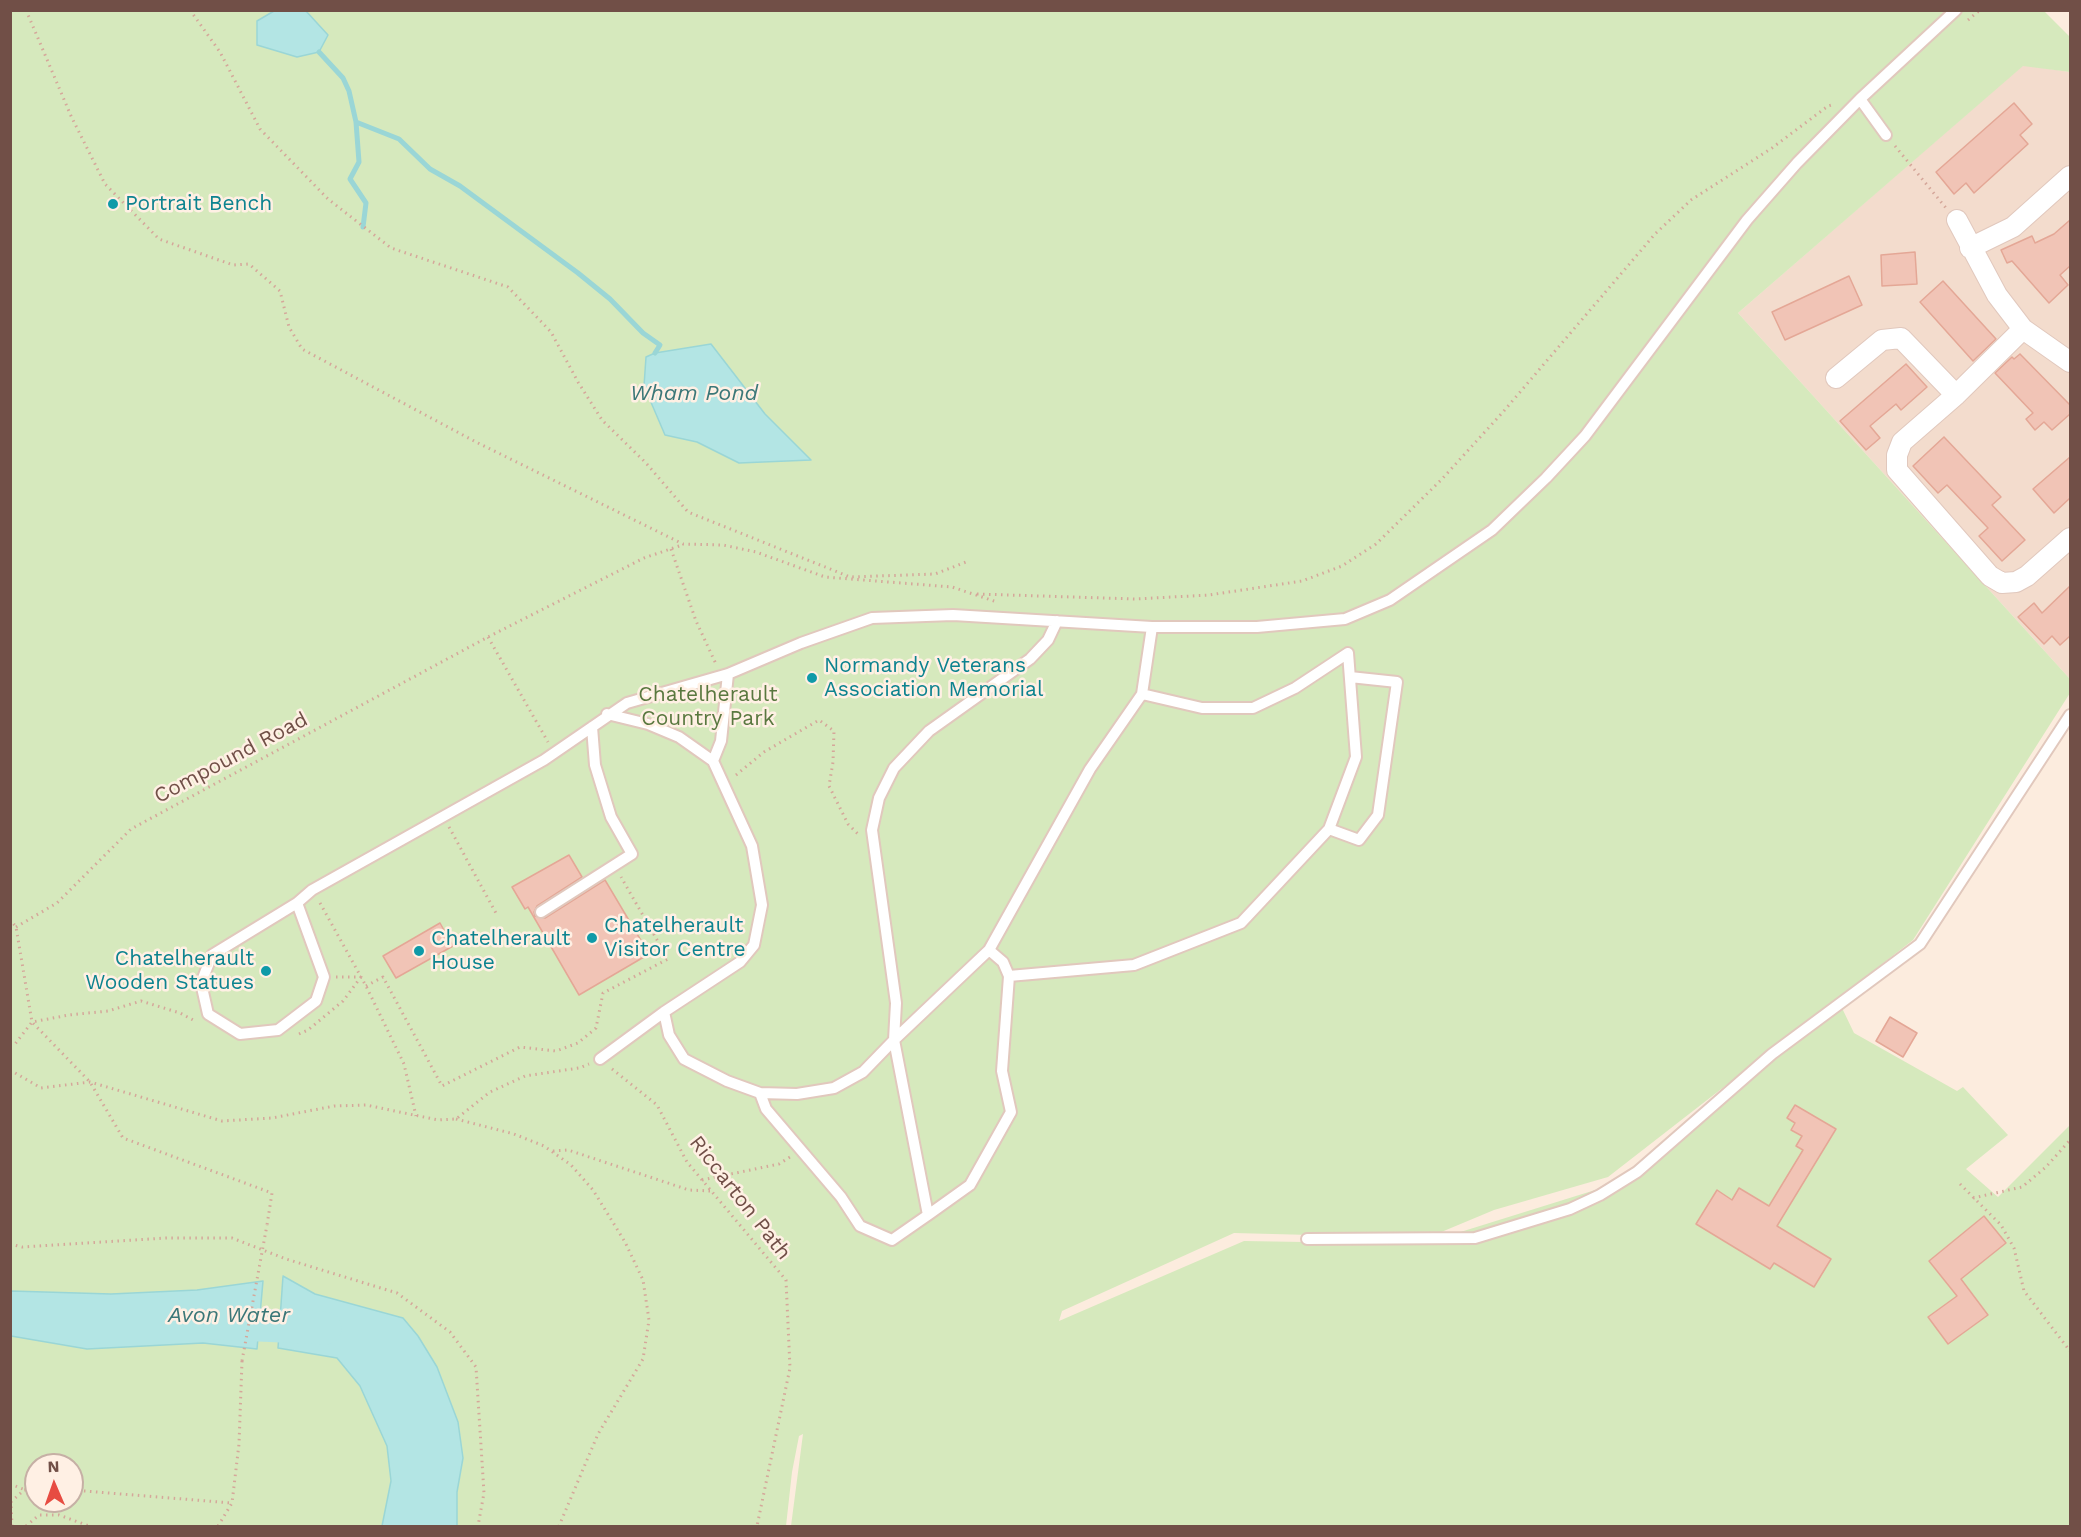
<!DOCTYPE html>
<html>
<head>
<meta charset="utf-8">
<style>
	body { margin:0 }
	#map { position:relative; width:2081px; height:1537px; overflow:hidden; background:#fcecde; font-family:"Work Sans",sans-serif }
	canvas { display:block }
	.frame { position:absolute; inset:0; border:12px solid #714f47; pointer-events:none }
	.north { position:absolute; left:24px; top:1453px; width:60px; height:60px; box-sizing:border-box; background:#fff0e4; border:2px solid #c6b0a5; border-radius:50%; rotate:358deg; font-size:16px; font-weight:700; line-height:24px; text-align:center; color:#714f47 }
	.north::after { content:''; display:block; margin:auto; width:21px; height:27px; background:#e74c42; clip-path:polygon(50% 0,100% 100%,50% 72%,0 100%) }
</style>
</head>
<body>
<div id="map">
<canvas width="2081" height="1537"></canvas>
<div class="frame"></div>
<div class="north">N</div>
</div>
<script>
const g = document.querySelector('canvas').getContext('2d');
g.lineJoin = 'round';
function fillPath(path, color) { g.fillStyle = color; g.fill(path, 'evenodd'); }
const toPath = rows => new Path2D(rows.map(r => 'M' + r).join(''));
function stroke(path, color, width, dash) { g.strokeStyle = color; g.lineWidth = width; g.lineCap = dash ? 'butt' : 'round'; g.setLineDash(dash || []); g.stroke(path); }
function label(font, color, halo, rows, align = 'center') {
  g.font = font + ' "Work Sans",sans-serif'; g.lineWidth = 5; g.setLineDash([]); g.textBaseline = 'middle'; g.strokeStyle = halo; g.fillStyle = color; for (const [text, x, y, turn = 0] of rows) {
    g.save(); g.translate(x, y); g.rotate((+turn || 0) * Math.PI / 180); g.textAlign = isNaN(turn) ? turn : align; if (halo) g.strokeText(text, 0, 0); g.fillText(text, 0, 0); g.restore();
  }
}
fillPath(toPath([
	[2023,65,2070,72,2070,679,1738,313]
]), '#f3dccd');
fillPath(toPath([
	[2043,10,2070,37,2070,72,2023,66,1738,313,2070,679,2070,693,1913,940,1608,1177,1494,1210,1427,1238,1234,1233,1062,1311,1059,1321,1244,1241,1422,1244,1608,1186,1841,1006,1854,1033,1957,1091,1963,1087,2008,1135,1966,1169,1998,1197,2070,1125,2070,1526,791,1526,803,1434,799,1436,792,1472,786,1526,11,1526,11,11],
	[36,1465,72,1465,72,1501,36,1501]
]), '#d6e9bd');
const water = toPath([
	[274,11,306,11,328,35,319,52,297,57,257,45,257,21,274,11],
	[711,344,765,414,811,460,739,463,697,442,665,435,644,386,646,357,655,353,711,344],
	[283,1276,315,1294,403,1318,418,1336,437,1367,458,1422,463,1458,457,1492,457,1526,382,1526,391,1481,387,1446,360,1386,337,1358,278,1348,283,1276],
	[263,1281,257,1349,203,1343,87,1349,11,1336,11,1291,111,1294,197,1290,263,1281]
]);
fillPath(water, '#b3e5e4');
stroke(water, '#9ad6d6', 1.5);
stroke(toPath([
	[319,52,343,78,349,91,356,122,399,139,430,169,460,186,578,273,610,299,643,333,660,345,655,353],
	[356,122,359,162,350,179,366,203,363,227]
]), '#9ad6d6', 5);
stroke(toPath([
	[215,1323,325,1328]
]), '#b3e5e4', 33);
const building = toPath([
	[2014,103,2032,124,2020,135,2028,144,1974,193,1966,183,1954,194,1936,172,2014,103],
	[2070,220,2070,266,2060,275,2068,285,2049,303,2012,261,2007,263,2001,250,2032,236,2035,243,2054,234,2070,220],
	[1915,252,1917,284,1882,286,1881,255,1915,252],
	[1849,276,1862,305,1785,340,1772,312,1849,276],
	[1943,281,1996,339,1973,361,1920,302,1943,281],
	[2020,354,2070,405,2070,414,2052,430,2044,422,2035,430,2026,419,2033,413,1995,373,2012,357,2014,359,2020,354],
	[1906,364,1927,387,1901,410,1896,404,1870,426,1880,438,1866,450,1840,421,1906,364],
	[1944,437,2001,497,1992,505,2025,540,2002,561,1979,536,1988,528,1947,485,1938,493,1913,466,1944,437],
	[2070,457,2070,498,2054,513,2033,489,2070,457],
	[2070,586,2070,636,2060,645,2052,636,2044,644,2018,617,2034,603,2042,613,2070,586],
	[569,855,582,877,537,906,534,912,535,916,545,918,605,880,649,954,579,995,528,907,525,909,512,887,569,855],
	[440,923,453,946,396,978,383,956,440,923],
	[1890,1017,1917,1033,1903,1057,1876,1041,1890,1017],
	[1795,1105,1836,1129,1777,1226,1831,1259,1814,1287,1774,1263,1770,1269,1696,1224,1717,1190,1732,1200,1739,1188,1769,1206,1803,1150,1796,1146,1802,1136,1791,1130,1795,1123,1787,1118,1795,1105],
	[1984,1216,2006,1243,1961,1279,1988,1315,1948,1344,1928,1317,1957,1296,1929,1261,1984,1216]
]);
fillPath(building, '#f1c4b6');
stroke(building, '#e4a796', 1.5);
const service = toPath([
	[1860,99,1886,135],
	[1057,621,1048,640,1030,659,929,731,894,768,879,798,872,830,896,1003,894,1040,989,950,1090,769,1142,694,1152,627],
	[713,761,721,741,728,674],
	[1329,829,1359,840,1378,815,1397,682,1350,677],
	[297,903,324,977,316,1001,278,1030,240,1034,208,1014,201,983,212,955,297,903,312,890,544,760,627,703,728,674,801,643,872,618,953,615,1152,627,1257,627,1345,619,1390,600,1492,530,1546,478,1585,436,1747,220,1797,163,1860,99,1956,10],
	[541,912,632,854,611,817,595,765,592,727],
	[989,950,1003,962,1009,976,1134,965,1241,923,1329,829,1356,757,1348,653,1295,688,1253,708,1202,708,1142,694],
	[664,1012,669,1035,684,1059,727,1081,760,1093,797,1094,834,1088,863,1072,894,1040],
	[894,1040,928,1215,970,1185,1011,1112,1002,1071,1009,976],
	[600,1059,664,1012,740,962,754,945,762,905,752,846,713,761,679,737,648,724,607,714],
	[760,1093,766,1109,841,1197,860,1226,892,1240,928,1215],
	[1307,1239,1475,1238,1570,1209,1600,1195,1637,1172,1772,1054,1920,944,2070,715]
]);
const minor = toPath([
	[1957,220,1997,295,2023,329,2070,362],
	[1970,248,2013,227,2070,176],
	[2023,329,1956,395,1902,442,1897,455,1897,470,1990,576,2002,583,2016,582,2027,576,2070,538],
	[1836,378,1882,340,1901,338,1956,395]
]);
stroke(service, '#e1c8bd', 14);
stroke(minor, '#e1c8bd', 22);
stroke(toPath([
	[26,10,71,116,105,184,159,239,233,265,249,264,280,291,289,327,302,349,476,442,683,544,723,545,756,552,825,577,952,587,997,602],
	[190,10,220,52,260,129,328,199,391,248,508,287,551,332,578,382,602,420,646,463,688,512,850,577,935,574,966,562],
	[1968,20,1980,10],
	[1895,146,1946,208],
	[671,549,696,621,716,664],
	[977,594,1136,599,1209,595,1302,581,1342,566,1376,544,1442,479,1503,412,1655,234,1691,200,1772,148,1828,106,1835,104],
	[488,637,548,742],
	[736,775,764,752,819,720,834,731,833,762,829,786,848,824,858,834],
	[449,827,497,915],
	[320,903,366,986,404,1064,416,1116],
	[10,919,16,927,32,1022,90,1082,123,1138,272,1193,267,1225],
	[16,927,57,903,131,829,488,637,644,558,682,545],
	[336,977,361,977],
	[366,986,383,977,442,1086,520,1047,556,1051,578,1043,596,1028,603,993,668,959,621,877],
	[299,1034,308,1030,343,1001,361,977],
	[10,1045,15,1044,32,1022,69,1015,108,1011,141,1001,180,1013,195,1021],
	[612,1069,657,1105,687,1162,786,1280,790,1368,757,1526],
	[10,1070,41,1088,90,1082,222,1121,272,1118,334,1106,366,1105,438,1120,456,1119,490,1092,525,1076,579,1068,589,1064],
	[456,1119,514,1134,544,1146,571,1165,593,1190,625,1242,643,1280,649,1320,643,1359,598,1434,559,1526],
	[553,1151,568,1150,689,1190,711,1191],
	[702,1180,779,1164,790,1157],
	[1960,1184,2001,1225,2014,1248,2024,1291,2070,1351],
	[1973,1198,2022,1187,2046,1167,2070,1140],
	[10,1244,22,1247,166,1238,232,1238,286,1259,397,1293,450,1332,476,1367,484,1493,478,1526],
	[10,1484,23,1489],
	[72,1490,232,1503],
	[12,1526,11,1502,24,1490,36,1489],
	[26,1526,39,1515,59,1515,89,1526],
	[218,1526,232,1503,239,1444,242,1361]
]), '#d5a79a', 3, [1.5, 4.5]);
stroke(service, '#fff', 10);
stroke(minor, '#fff', 20);
stroke(toPath([
	[242,1361,267,1225]
]), '#d5a79a', 3, [1.5, 4.5]);
for (const [x, y, r, color] of [
	[113,204,6,"#0f9aa8"],
	[812,678,6,"#0f9aa8"],
	[592,938,6,"#0f9aa8"],
	[419,951,6,"#0f9aa8"],
	[266,971,6,"#0f9aa8"]
]) { const dot = new Path2D(); dot.arc(x, y, r, 0, 2 * Math.PI); g.fillStyle = color; g.fill(dot); stroke(dot, '#fff0e4', 2); }
label('21px', '#0d838f', '#fff0e4', [
	["Portrait Bench",125,204],
	["Normandy Veterans",824,666],
	["Association Memorial",824,690],
	["Chatelherault",604,926],
	["Visitor Centre",604,950],
	["Chatelherault",431,939],
	["House",431,963],
	["Chatelherault",254,959,"right"],
	["Wooden Statues",254,983,"right"]
], 'left');
label('21px', '#59783f', '#fff0e4', [
	["Chatelherault",708,695],
	["Country Park",708,719]
]);
label('21px', '#714f47', '#fff0e4', [
	["Compound Road",231,758,-28],
	["Riccarton Path",740,1198,52]
]);
label('italic 22px', '#3b7778', '#fff0e4', [
	["Wham Pond",694,394],
	["Avon Water",229,1316]
]);
</script>
</body>
</html>
